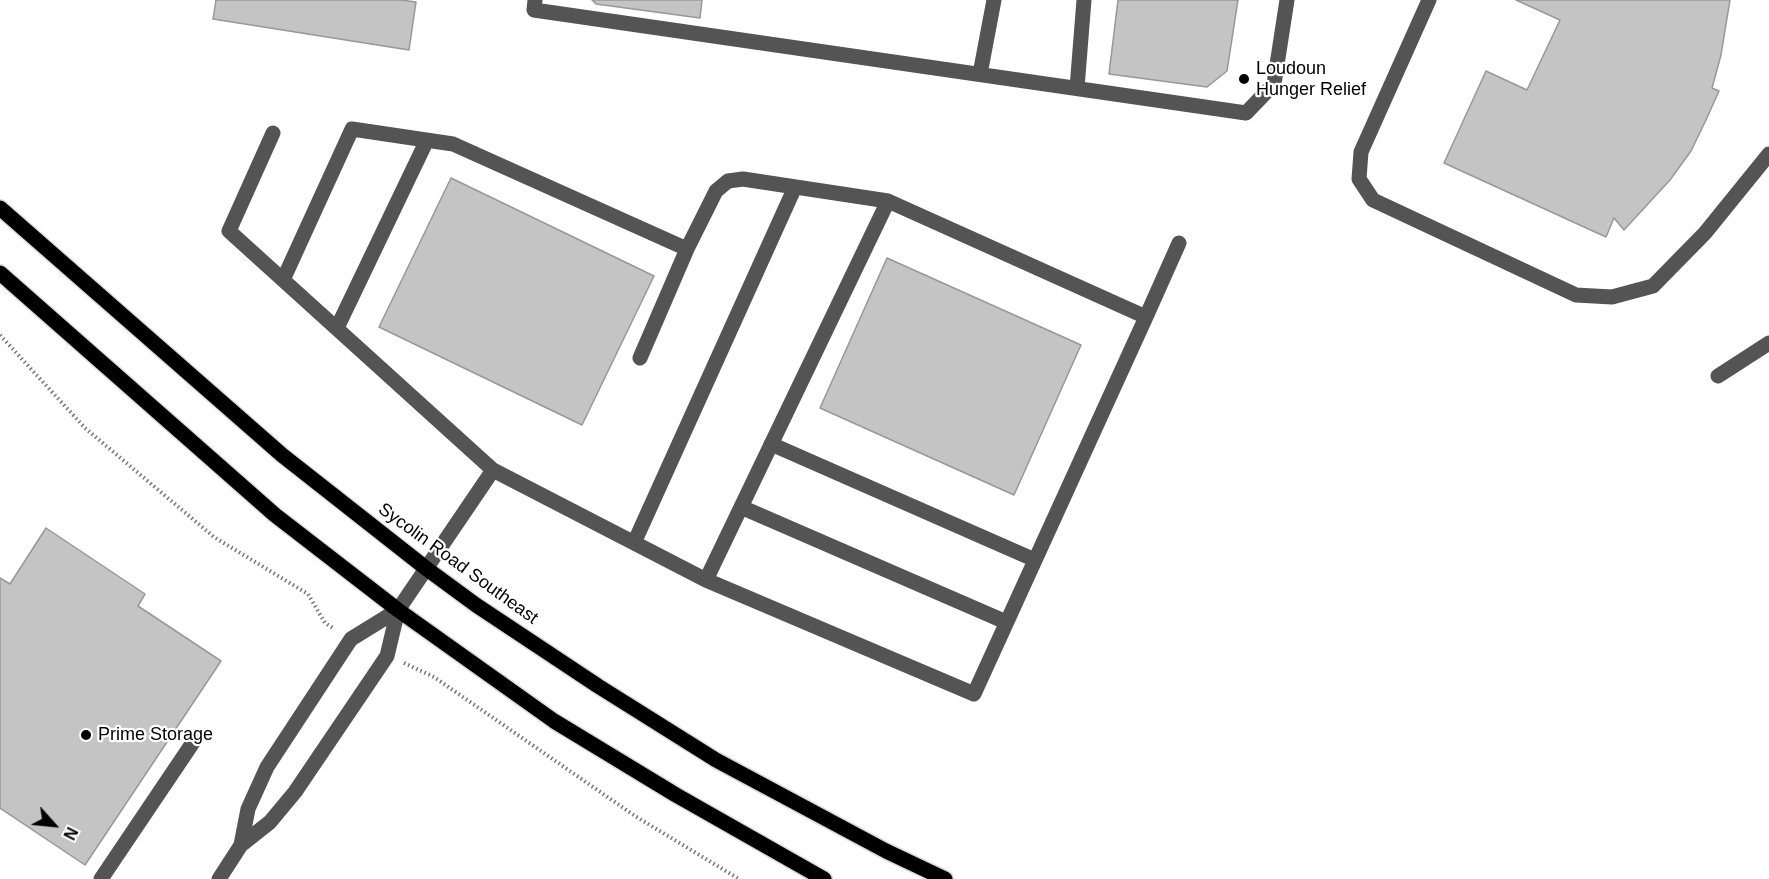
<!DOCTYPE html>
<html>
<head>
<meta charset="utf-8">
<style>
	body { margin:0 }
	#map { position:relative; width:1769px; height:879px; overflow:hidden; background:#fff; font-family:Arial,sans-serif }
	canvas { display:block }
	.north { position:absolute; left:24px; top:795px; width:60px; height:60px; -webkit-text-stroke:4px #fff; paint-order:stroke; rotate:117deg; font-size:16px; font-weight:700; line-height:24px; text-align:center; color:#000 }
	.north::after { content:''; display:block; margin:auto; width:21px; height:27px; background:#000; clip-path:polygon(50% 0,100% 100%,50% 72%,0 100%) }
</style>
</head>
<body>
<div id="map">
<canvas width="1769" height="879"></canvas>
<div class="north">N</div>
</div>
<script>
const g = document.querySelector('canvas').getContext('2d');
g.lineJoin = 'round';
function fillPath(path, color) { g.fillStyle = color; g.fill(path, 'evenodd'); }
const toPath = rows => new Path2D(rows.map(r => 'M' + r).join(''));
function stroke(path, color, width, dash) { g.strokeStyle = color; g.lineWidth = width; g.lineCap = dash ? 'butt' : 'round'; g.setLineDash(dash || []); g.stroke(path); }
function label(font, color, halo, rows, align = 'center') {
  g.font = font + ' Arial,sans-serif'; g.lineWidth = 4.5; g.setLineDash([]); g.textBaseline = 'middle'; g.strokeStyle = halo; g.fillStyle = color; for (const [text, x, y, turn = 0] of rows) {
    g.save(); g.translate(x, y); g.rotate((+turn || 0) * Math.PI / 180); g.textAlign = isNaN(turn) ? turn : align; if (halo) g.strokeText(text, 0, 0); g.fillText(text, 0, 0); g.restore();
  }
}
const building = toPath([
	[216,0,401,0,416,2,409,50,213,19,216,0],
	[592,0,702,0,700,18,596,4,592,0],
	[1118,0,1238,0,1227,71,1207,87,1109,74,1118,0],
	[1516,0,1730,0,1721,55,1712,88,1719,91,1706,120,1691,151,1670,180,1624,230,1614,218,1606,237,1444,163,1486,71,1527,90,1560,20,1516,0],
	[451,178,654,276,582,425,379,327,451,178],
	[887,258,1081,345,1014,495,820,408,887,258],
	[46,528,145,594,138,606,221,661,85,865,0,808,0,578,10,584,46,528]
]);
fillPath(building, '#c4c4c4');
stroke(building, '#989898', 1.5);
const major = toPath([
	[0,208,282,455,427,569,476,605,598,686,716,760,886,851,945,879],
	[0,273,275,515,398,610,554,721,676,795,824,879]
]);
stroke(major, '#dbdbdb', 18);
stroke(toPath([
	[0,335,85,428,214,537,308,594,325,623,333,628],
	[404,663,434,677,635,816,739,879]
]), '#767676', 4, [1.5, 3]);
stroke(toPath([
	[535,0,534,10,1246,113,1274,84,1287,0],
	[1429,0,1361,152,1359,179,1373,200,1576,295,1612,297,1653,286,1705,233,1769,154],
	[980,74,994,0],
	[1077,88,1084,0],
	[273,133,229,231,493,470],
	[283,280,352,129,453,144,687,249,716,191,728,181,743,179,888,201],
	[1146,317,888,201,706,580,974,694,1146,317,1179,243],
	[337,328,427,140],
	[640,358,687,249],
	[1718,376,1769,343],
	[771,444,1035,560],
	[741,507,1006,622],
	[634,543,795,187],
	[241,845,248,809,267,767,351,639,398,610],
	[101,879,196,738],
	[219,879,241,845,270,822,295,792,387,656,398,610,493,470,706,580]
]), '#545454', 15);
stroke(major, '#000', 15);
for (const [x, y, r, color] of [
	[1244,79,6,"#000"],
	[86,735,6,"#000"]
]) { const dot = new Path2D(); dot.arc(x, y, r, 0, 2 * Math.PI); g.fillStyle = color; g.fill(dot); stroke(dot, '#fff', 2); }
label('18px', '#000', '#fff', [
	["Loudoun",1256,69],
	["Hunger Relief",1256,90],
	["Prime Storage",98,735]
], 'left');
label('18px', '#000', '#fff', [
	["Sycolin Road Southeast",458,564,36]
]);
</script>
</body>
</html>
